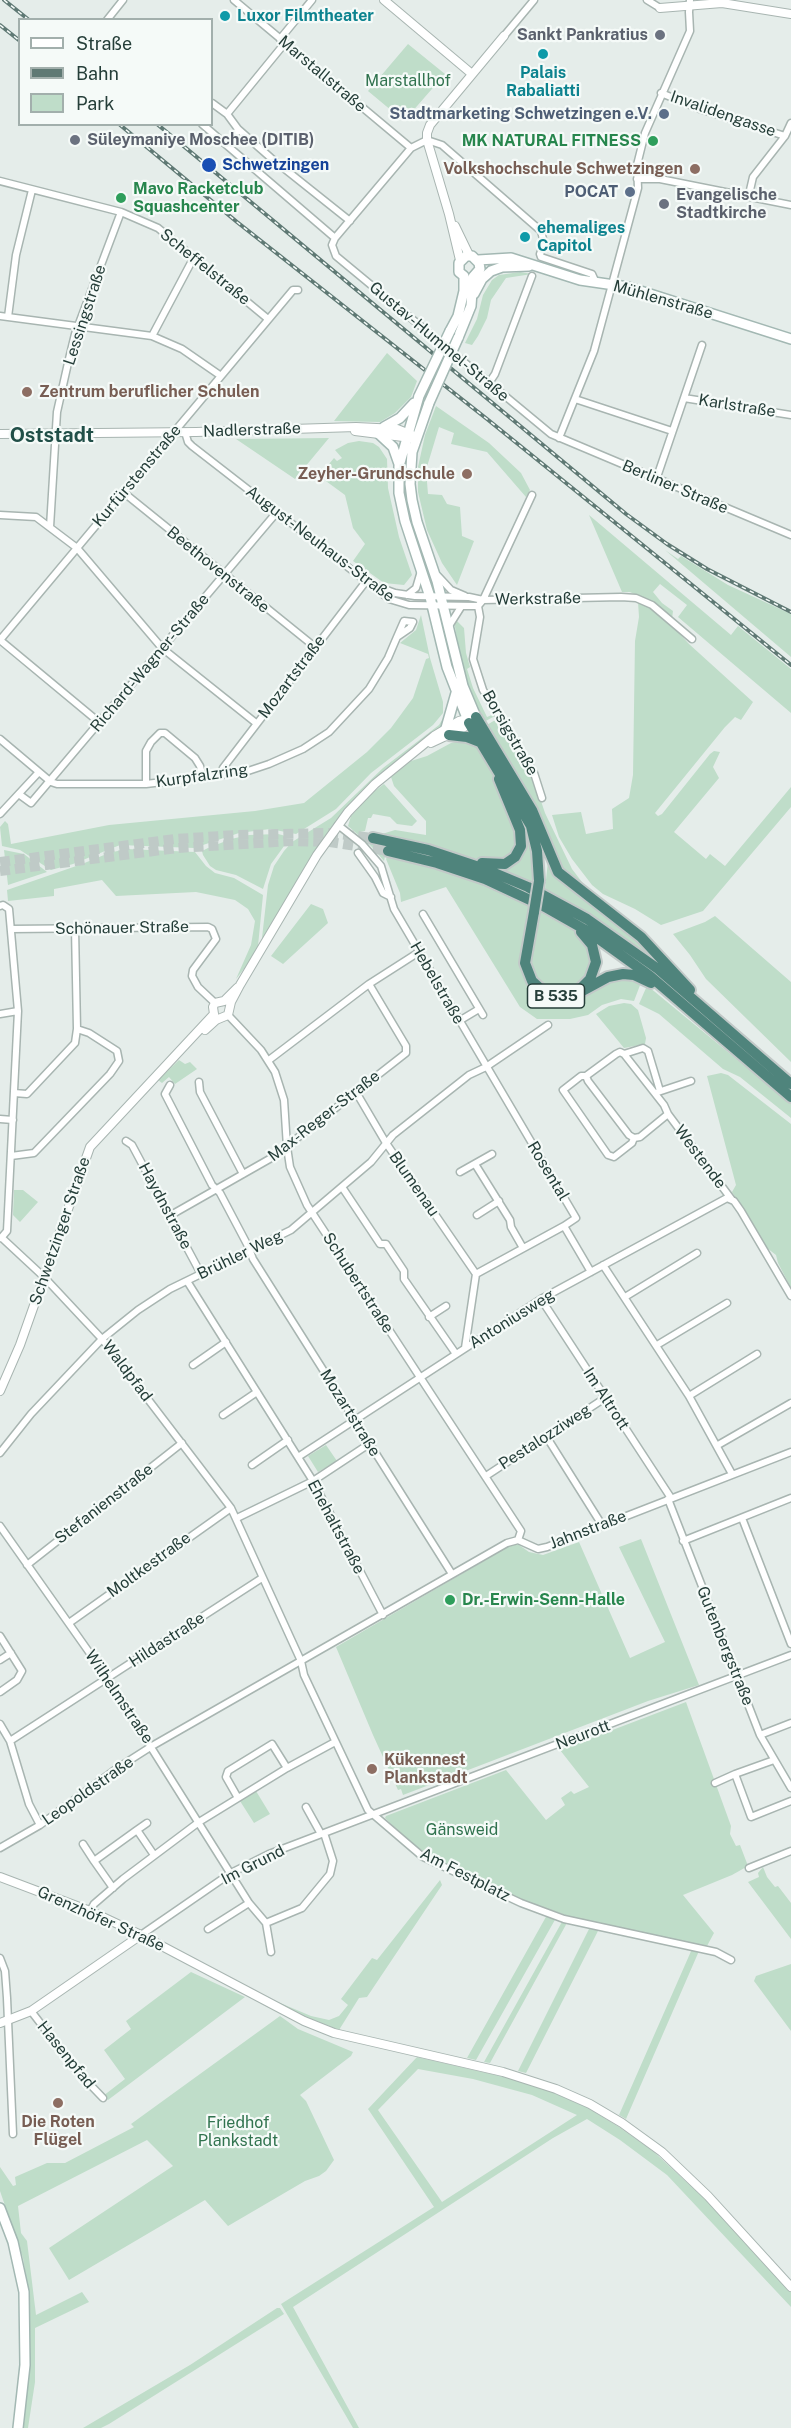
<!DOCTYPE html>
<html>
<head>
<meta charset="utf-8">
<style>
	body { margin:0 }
	#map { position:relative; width:791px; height:2428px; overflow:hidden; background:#e5edea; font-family:"Public Sans",sans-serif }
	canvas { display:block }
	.legend { position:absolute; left:18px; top:18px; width:195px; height:108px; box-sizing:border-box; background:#f5faf8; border:2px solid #a2afac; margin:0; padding:8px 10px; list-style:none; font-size:18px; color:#253e39 }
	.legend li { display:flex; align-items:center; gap:12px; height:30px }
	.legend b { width:30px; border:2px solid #a2afac }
</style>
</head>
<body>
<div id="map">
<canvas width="791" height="2428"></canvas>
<ul class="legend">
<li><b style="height:8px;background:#fff"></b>Straße</li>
<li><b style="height:8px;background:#5f7974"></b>Bahn</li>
<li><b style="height:16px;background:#bfddc9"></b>Park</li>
</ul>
</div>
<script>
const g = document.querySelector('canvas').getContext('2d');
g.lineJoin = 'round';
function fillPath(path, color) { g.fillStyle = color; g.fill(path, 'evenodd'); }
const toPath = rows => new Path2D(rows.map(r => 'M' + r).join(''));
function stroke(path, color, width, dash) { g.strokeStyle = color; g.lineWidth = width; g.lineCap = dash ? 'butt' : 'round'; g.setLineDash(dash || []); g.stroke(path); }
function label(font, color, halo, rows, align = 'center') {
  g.font = font + ' "Public Sans",sans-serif'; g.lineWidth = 4.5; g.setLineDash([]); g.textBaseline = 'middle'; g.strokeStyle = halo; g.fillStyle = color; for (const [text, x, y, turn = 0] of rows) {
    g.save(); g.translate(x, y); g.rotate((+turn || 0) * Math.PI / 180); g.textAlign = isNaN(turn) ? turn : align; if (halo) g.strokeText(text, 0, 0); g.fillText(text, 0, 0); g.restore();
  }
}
fillPath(toPath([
	[408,44,445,74,404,121,368,91],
	[520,272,532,274,506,278,491,300,487,318,478,336,472,345,465,343,477,319,483,295,492,280,499,275],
	[387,353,417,381,411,397,395,413,380,422,334,421],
	[436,406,489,443,521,473,530,490,526,497,487,452,451,444,454,433,439,427,426,470,428,494,442,495,447,504,460,507,462,536,474,541,457,585,442,563,427,530,418,492,418,467,425,435],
	[329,438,295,479,236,439],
	[359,441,373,443,379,447,387,459,388,488,399,537,412,575,404,585,384,583,353,561,365,544,353,528,345,495,319,476,334,458,337,461,342,458,335,450,348,443],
	[589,515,731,635,738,626,791,669,791,713,678,617,687,605,660,584,653,592,662,603,673,611,672,619,651,602,630,592,622,592],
	[665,550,678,559,681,556,728,585,791,614,791,657],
	[638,602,648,605,669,622,689,644,753,702,741,720,735,717,725,727,655,813,658,816,662,814,710,754,714,751,720,752,713,767,719,778,674,832,706,859,710,854,725,866,791,787,791,807,703,911,661,925,635,909,603,894,592,885,572,859,559,837,552,815,581,812,586,834,613,829,612,809,629,798,633,775,635,641,639,617],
	[421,615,430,658,443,702,443,713,433,725,371,773,336,809,296,834,270,829,239,833,194,848,120,845,73,864,51,870,20,850,2,846,0,827,5,821,8,824,11,844,109,825,255,811,304,803,367,752,391,728,413,698,426,659,429,658,428,654,400,643,416,630],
	[455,619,464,628,466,653,470,667,467,669,473,688,487,717,494,714,495,716,482,723,470,697,462,668,455,627],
	[445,715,445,723,441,727,347,809,333,825,314,852,263,940,262,938,268,885,274,866,284,851,292,842,331,818,383,768,439,725],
	[497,719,535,783,545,813,572,869,585,886,601,898,598,902,567,878,485,726],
	[461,741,477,745,496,781,519,838,510,858,486,862,421,842,384,837,382,834,395,830,426,835,426,821,394,786,391,777,411,761,427,756,451,743],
	[384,784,417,821,412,826,397,824,390,817,373,814,371,818,368,818,365,831,360,832,370,834,369,843,387,847,384,861,371,846,348,826,351,816,372,793],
	[504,785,532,837,534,884,499,869,523,848],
	[278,834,286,836,287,842,271,864,263,889,236,875,216,870,210,866,203,855,202,851,208,848,231,839,249,835],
	[126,849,195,852,206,866,215,873,234,878,263,895,258,946,247,965,236,979,251,945,255,921,248,909,235,900,196,892,116,896,102,880,54,889,54,896,8,901,7,890,82,864,109,853],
	[4,850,24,854,47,872,8,885],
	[387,857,430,866,472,880,477,880,531,907,523,963,551,998,620,977,642,980,634,1001,621,999,602,1005,588,1015,570,1019,537,1019,520,1007,446,887,401,902,400,893,386,859],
	[548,861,632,933,668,971,610,927,545,889],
	[311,904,323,909,328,923,283,964,271,956],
	[540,912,575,931,583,938,591,950,591,969,582,983,576,988,565,990,552,989,540,981,534,972,531,960,532,947],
	[715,916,791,982,791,1062,706,979,690,955,673,934,705,922],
	[649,987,791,1104,791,1118,740,1077,723,1069,659,1014,639,1004,646,988],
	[624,1003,631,1004,638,1010,646,1038,645,1044,624,1048,596,1014,609,1006],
	[179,1060,185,1064,190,1062,197,1069,175,1084,169,1077,162,1083,158,1080],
	[721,1073,728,1075,791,1124,791,1288,778,1263,776,1255,767,1248,732,1192,736,1185,707,1076],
	[14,1190,23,1190,38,1202,20,1222,13,1215],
	[326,1445,337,1461,318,1472,308,1456],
	[641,1539,699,1685,648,1701,403,1795,401,1789,398,1790,373,1735,336,1647,513,1544,519,1545,529,1552,543,1555,579,1542,630,1658,665,1642,619,1547],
	[686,1702,731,1826,730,1834,736,1846,740,1845,748,1866,732,1875,683,1895,714,1933,707,1946,585,1922,512,1896,423,1857,385,1818,386,1816,506,1770,546,1820,565,1805,561,1798,571,1791,574,1794,589,1787,560,1750],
	[256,1791,270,1814,254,1823,240,1801],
	[763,1867,767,1877,775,1887,778,1886,791,1903,791,1939,748,1882,759,1877,758,1873],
	[440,1880,442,1885,367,1997,359,1998,339,2030,298,2014,273,2000,311,2016,329,2020,339,2016,348,2005,341,1999,372,1958,377,1960],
	[547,1915,556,1918,476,2060,467,2058],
	[563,1920,568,1921,490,2063,484,2062],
	[590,1927,599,1929,526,2073,518,2071],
	[692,1949,699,1951,626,2119,619,2115],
	[791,1964,791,2031,754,1981,756,1976],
	[191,1972,245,1997,108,2100,103,2096,125,2079,104,2050,131,2029,126,2021],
	[280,2016,298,2029,353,2052,351,2056,300,2095,306,2101,334,2160,326,2171,319,2176,305,2181,228,2226,205,2200,69,2280,49,2248,173,2166,147,2140,18,2206,21,2233,27,2241,36,2315,82,2292,89,2302,35,2328,35,2382,28,2428,23,2428,29,2375,30,2320,28,2288,23,2258,0,2191,0,2167,13,2186,16,2185,15,2177,47,2163,65,2163,134,2127,131,2124],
	[417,2057,513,2079,545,2089,588,2108,619,2127,653,2151,709,2203,791,2292,791,2307,667,2175,620,2140,587,2119,553,2138,293,2307,359,2428,353,2428,281,2304,434,2207,368,2109],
	[418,2069,473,2079,532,2095,577,2115,442,2202,378,2110],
	[277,2308,280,2308,284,2314,109,2424,101,2428,83,2428,190,2365]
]), '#bfddc9');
stroke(toPath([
	[0,862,175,839,236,835,329,833,373,838],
	[0,871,177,848,292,841,330,842,388,851]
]), '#bfcac7', 10, [10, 5]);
const minor = toPath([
	[234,0,411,148],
	[647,0,660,8],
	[107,20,123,0],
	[504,36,534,0],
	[280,39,312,0],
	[661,93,700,109,785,136],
	[212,103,227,114,238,129,271,158,350,221],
	[227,114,285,43],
	[202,124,335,238],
	[224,143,233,139,238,129],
	[637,179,660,179,791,205],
	[0,181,121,212,158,228,268,319],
	[751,195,750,190,753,177,785,136,791,123],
	[596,283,592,274,541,257,540,254,544,243,541,231,442,145,427,140,411,148,335,238,332,245,336,256,551,434,791,535],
	[0,316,152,336,182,349,221,376],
	[8,317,16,255,32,190],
	[152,336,194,257],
	[489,383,495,374,532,276],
	[684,398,791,415],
	[575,399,672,431],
	[185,432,188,442,192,446,389,599,409,605,478,606],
	[559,438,594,351,638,188,637,165,645,133,690,31,689,12,690,0],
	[656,480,702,345],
	[123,492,315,647],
	[532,495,483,600,478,606,480,617,473,659,483,690,534,773,542,798],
	[0,515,36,517,77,548,162,648,256,723],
	[50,527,57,412,68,363,75,334,121,212],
	[438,576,451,590,465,596],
	[376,586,395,593,415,596,469,597,483,600,621,597,636,598,652,605,692,639],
	[407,595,416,588,421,571],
	[449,626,461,607],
	[0,640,293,290,298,290],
	[0,640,100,723],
	[0,739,51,782,57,784,146,784,245,772,269,764,303,749,329,732,369,689,388,658,397,637,410,628,413,622,404,621,397,637],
	[222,775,223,768,367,580],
	[146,784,146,751,151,742,160,733,165,733,195,758,200,766,203,778],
	[20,795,31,803,277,512],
	[0,814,39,772],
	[338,825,362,844,381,866,394,909,576,1218,564,1226,591,1272],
	[358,853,375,877,383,893,391,897],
	[0,906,3,905,9,909,18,1011,7,1231,1,1238],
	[423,914,483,1015],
	[11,929,208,927,212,929,216,939,193,970,192,976,198,987,215,1003],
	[0,1014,18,1011],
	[228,1015,261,1050,275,1072,284,1100,287,1147,290,1167,307,1205,521,1531,518,1540],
	[459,1021,479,1009],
	[624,1054,664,1105,668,1114,732,1200],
	[269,1060,369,984,419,952],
	[586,1076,588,1081,629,1135,634,1138],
	[199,1082,200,1092,243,1174],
	[170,1085,165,1094,212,1185,220,1193,248,1246,253,1259,452,1574],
	[660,1091,648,1051,643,1048,624,1054,620,1052,616,1054,586,1076,581,1076,563,1090,608,1155,614,1157,632,1143,634,1138,640,1137,668,1114],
	[356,1092,386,1143,476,1274],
	[658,1092,691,1081],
	[14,1093,27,1094,75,1043,77,1029,75,928],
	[0,1119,13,1120],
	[126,1141,132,1145,201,1274],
	[11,1156,34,1153,110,1074,119,1061,117,1051,89,1033,77,1029],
	[475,1164,510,1220,511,1227,523,1248],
	[460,1172,492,1154],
	[342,1187,380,1244,386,1244,404,1271,404,1279,456,1354],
	[171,1215,273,1157,406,1053,406,1046,369,984],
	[477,1215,499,1201],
	[2,1238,44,1277,102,1339,231,1508,301,1661,304,1675,368,1810,423,1857,521,1903,564,1919,716,1952,731,1960],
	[603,1265,689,1396,732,1474],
	[476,1274,564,1226],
	[187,1281,313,1481,383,1615],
	[625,1297,697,1253],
	[541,1299,671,1498],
	[429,1317,446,1306],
	[657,1345,727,1303],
	[465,1348,476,1274],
	[193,1365,226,1342],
	[689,1396,757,1354],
	[223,1415,257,1392],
	[546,1436,602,1525],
	[718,1445,791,1403],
	[0,1453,31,1414,102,1339,138,1310,170,1289,291,1230,371,1162,393,1135,469,1075,486,1067,548,1025],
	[298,1457,541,1299,727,1198,734,1201,741,1211,791,1296],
	[252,1465,288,1440],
	[486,1476,605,1398],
	[668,1499,760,1735,791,1788],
	[237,1518,313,1481,369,1444],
	[742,1518,791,1644],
	[0,1526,108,1679,249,1903,266,1923,302,1908,330,1874,333,1861,324,1833],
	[683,1541,791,1498],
	[27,1565,182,1443],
	[69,1623,231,1508],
	[0,1636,22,1671,17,1680,0,1692],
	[0,1660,11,1653],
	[0,1724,10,1741,29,1804,40,1825],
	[760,1735,791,1723],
	[10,1741,262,1578],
	[774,1760,735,1774,751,1817,791,1801],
	[715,1783,735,1774],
	[238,1798,226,1777,228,1771,272,1744,287,1768],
	[306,1807,321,1834],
	[137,1830,147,1823],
	[83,1844,94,1861],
	[0,1848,40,1825,116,1769,152,1746,507,1543,518,1540,538,1549,547,1547,791,1452],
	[749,1868,791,1851],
	[113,1888,94,1861,137,1830,154,1855],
	[90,1911,94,1904,123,1879,199,1822,287,1768,335,1742],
	[266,1923,271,1952],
	[208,1929,249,1903],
	[141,1935,231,1873,269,1854,791,1655],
	[0,1958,5,1971,7,1998,13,2134],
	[31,2011,77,2071,103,2098]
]);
const tertiary = toPath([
	[384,0,472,74],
	[660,8,722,3,791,14],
	[455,226,469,255],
	[460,260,449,214,427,140,427,133,430,125,504,36],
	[355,431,411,438],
	[0,434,196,432,356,427,397,429,412,435],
	[431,743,463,728,473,720],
	[224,1001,237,988],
	[214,1014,213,1007,215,1003,224,1001],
	[205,1030,216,1020,228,1015,231,1002,240,985,317,855,348,812,375,784,434,736,459,721,471,718],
	[0,1391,20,1345,90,1147,214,1014],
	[0,1877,90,1911,141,1935,304,2021,334,2033,503,2072,556,2089,590,2104,622,2123,662,2152,708,2196,791,2287],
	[0,2023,31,2011,141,1935]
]);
const secondary = toPath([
	[478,260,511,258,580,280,628,287,791,339],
	[474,294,482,279,491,271,502,267,529,266],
	[450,331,458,316,464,291,464,276,459,272,459,263,466,256,472,256,479,263,480,269,473,277,471,306,458,338],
	[419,396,399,466,399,493,405,521,430,597,447,667,469,723],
	[429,403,412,452,410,484,412,500,417,522,437,581,463,686,476,717],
	[384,427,400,418,414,403],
	[379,434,393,447,399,464],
	[446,728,456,693],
	[0,2208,13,2242,24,2292,25,2365,18,2428]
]);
const trunk = toPath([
	[476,717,532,810,558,872,641,937,690,990],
	[469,723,531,826,537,851,539,881],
	[449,735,467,737,480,742],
	[373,838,428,850,485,869,528,887,587,919,658,969,791,1084],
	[388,851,437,863,485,879,545,907,589,932,650,976,791,1097],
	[482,863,505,864,515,857,521,846,520,830,499,779],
	[534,912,525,963,532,981,544,992,559,997,573,996,608,977,623,974,634,975,651,983],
	[581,988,590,979,596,962,592,945,581,932]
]);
stroke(minor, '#a8b5b1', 9);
stroke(tertiary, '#a8b5b1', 10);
stroke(secondary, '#a3b8b3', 12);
stroke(trunk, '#c2c9c8', 14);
stroke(minor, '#fff', 6);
stroke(tertiary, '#fff', 8);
stroke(secondary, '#fff', 9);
stroke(trunk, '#4f847c', 10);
const rail = toPath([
	[4,0,29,20],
	[0,25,20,41],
	[119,124,237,222,487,419,791,665],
	[157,124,626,514,667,544,707,569,791,612]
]);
stroke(rail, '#5f7974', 4);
stroke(rail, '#f5faf8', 1.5, [4.5]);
const secondaryBridge = toPath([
	[419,396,450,331],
	[429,403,458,338]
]);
const trunkBridge = toPath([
	[534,912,539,881]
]);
stroke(secondaryBridge, '#a3b8b3', 12, []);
stroke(trunkBridge, '#c2c9c8', 14, []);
stroke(secondaryBridge, '#fff', 9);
stroke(trunkBridge, '#4f847c', 10);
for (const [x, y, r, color] of [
	[225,16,6,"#0f9aa8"],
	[660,35,6,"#6b7280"],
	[543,54,6,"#0f9aa8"],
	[664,114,6,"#5c6f8a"],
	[75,140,6,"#6b7280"],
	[653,141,6,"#2e9e5b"],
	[209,165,8,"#1a4fb4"],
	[695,169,6,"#8d6e63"],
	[630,192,6,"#5c6f8a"],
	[121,198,6,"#2e9e5b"],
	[664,204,6,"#6b7280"],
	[525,237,6,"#0f9aa8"],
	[27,392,6,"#8d6e63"],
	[467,474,6,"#8d6e63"],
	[450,1600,6,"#2e9e5b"],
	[372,1769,6,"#8d6e63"],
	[58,2103,6,"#8d6e63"]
]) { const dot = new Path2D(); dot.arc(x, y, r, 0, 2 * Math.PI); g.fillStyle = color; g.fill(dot); stroke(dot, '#f5faf8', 2); }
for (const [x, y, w] of [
	[556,996,57]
]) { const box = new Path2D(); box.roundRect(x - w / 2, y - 12, w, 24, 4.5); g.fillStyle = '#f5faf8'; g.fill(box); stroke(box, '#253e39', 1.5); }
label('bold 15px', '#253e39', null, [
	["B 535",556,996]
]);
label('bold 16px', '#0d838f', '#f5faf8', [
	["Luxor Filmtheater",237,16],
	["Palais",543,73,"center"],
	["Rabaliatti",543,91,"center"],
	["ehemaliges",537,228],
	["Capitol",537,246]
], 'left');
label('bold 16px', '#5b616d', '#f5faf8', [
	["Sankt Pankratius",648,35,"right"],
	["Süleymaniye Moschee (DITIB)",87,140],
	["Evangelische",676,195],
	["Stadtkirche",676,213]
], 'left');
label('16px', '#253e39', '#f5faf8', [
	["Marstallstraße",322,74,40],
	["Invalidengasse",723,114,19],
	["Scheffelstraße",205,267,39],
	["Mühlenstraße",663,300,16],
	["Lessingstraße",85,315,-72],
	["Gustav-Hummel-Straße",439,342,40],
	["Karlstraße",737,406,9],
	["Nadlerstraße",252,430,-2],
	["Kurfürstenstraße",137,476,-50],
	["Berliner Straße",675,487,23],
	["August-Neuhaus-Straße",320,544,37],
	["Beethovenstraße",218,570,39],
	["Werkstraße",538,599,-1],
	["Richard-Wagner-Straße",150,663,-50],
	["Mozartstraße",292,677,-53],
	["Borsigstraße",510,733,60],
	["Kurpfalzring",202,776,-8],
	["Schönauer Straße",122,928,-1],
	["Hebelstraße",437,983,60],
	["Max-Reger-Straße",324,1116,-38],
	["Westende",700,1157,53],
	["Rosental",548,1171,59],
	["Blumenau",414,1184,55],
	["Haydnstraße",165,1206,62],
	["Schwetzinger Straße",60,1231,-71],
	["Brühler Weg",240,1255,-26],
	["Schubertstraße",358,1283,57],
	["Antoniusweg",512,1319,-32],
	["Waldpfad",127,1371,53],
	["Im Altrott",606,1399,57],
	["Mozartstraße",350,1413,58],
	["Pestalozziweg",545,1437,-33],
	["Stefanienstraße",104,1504,-38],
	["Ehehaltstraße",336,1527,62],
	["Jahnstraße",588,1530,-21],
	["Moltkestraße",149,1565,-36],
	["Hildastraße",167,1640,-33],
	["Gutenbergstraße",725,1646,68],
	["Wilhelmstraße",119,1697,56],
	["Neurott",583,1735,-21],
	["Leopoldstraße",88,1791,-35],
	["Im Grund",253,1865,-27],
	["Am Festplatz",465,1875,27],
	["Grenzhöfer Straße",101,1919,24],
	["Hasenpfad",66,2055,51]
]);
label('16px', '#31734f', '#f5faf8', [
	["Marstallhof",408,81],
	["Gänsweid",462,1830],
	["Friedhof",238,2123],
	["Plankstadt",238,2141]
]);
label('bold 16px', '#4e5e75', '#f5faf8', [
	["Stadtmarketing Schwetzingen e.V.",652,114],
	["POCAT",618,192]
], 'right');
label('bold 16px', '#27864d', '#f5faf8', [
	["MK NATURAL FITNESS",641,141,"right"],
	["Mavo Racketclub",133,189],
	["Squashcenter",133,207],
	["Dr.-Erwin-Senn-Halle",462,1600]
], 'left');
label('bold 16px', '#164399', '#f5faf8', [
	["Schwetzingen",222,165]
], 'left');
label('bold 16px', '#785e54', '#f5faf8', [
	["Volkshochschule Schwetzingen",683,169],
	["Zentrum beruflicher Schulen",39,392,"left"],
	["Zeyher-Grundschule",455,474],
	["Kükennest",384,1760,"left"],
	["Plankstadt",384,1778,"left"],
	["Die Roten",58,2122,"center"],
	["Flügel",58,2140,"center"]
], 'right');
label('bold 20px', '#214f48', '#f5faf8', [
	["Oststadt",52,436]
]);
</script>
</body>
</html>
